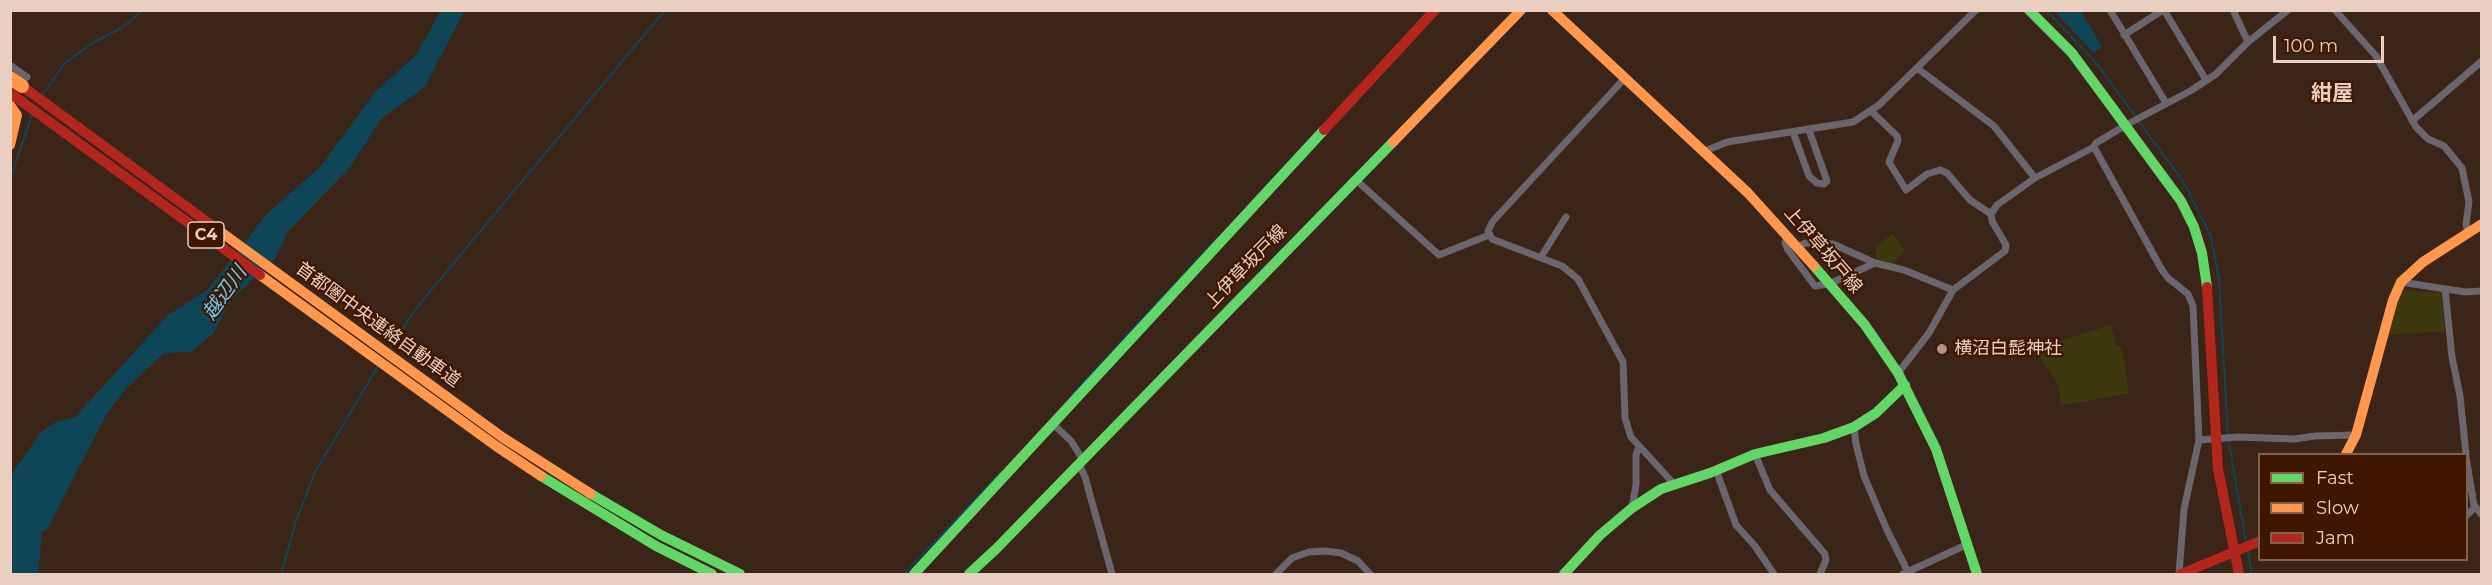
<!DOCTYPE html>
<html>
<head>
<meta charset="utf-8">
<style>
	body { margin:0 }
	#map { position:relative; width:2492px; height:585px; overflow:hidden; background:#3b2418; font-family:Montserrat,sans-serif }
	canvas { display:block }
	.frame { position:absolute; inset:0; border:12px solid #eacec1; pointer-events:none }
	.legend { position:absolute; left:2258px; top:453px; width:210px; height:108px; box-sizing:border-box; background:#3f1600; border:2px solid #83604d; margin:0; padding:8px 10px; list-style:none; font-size:18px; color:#eacec1 }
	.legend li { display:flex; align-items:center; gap:12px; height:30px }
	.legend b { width:30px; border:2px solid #83604d }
	.scale { position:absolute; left:2273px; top:36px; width:111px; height:27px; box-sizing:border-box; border:3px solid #eacec1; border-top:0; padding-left:8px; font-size:18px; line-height:21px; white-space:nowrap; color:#eacec1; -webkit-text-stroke:4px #3f1600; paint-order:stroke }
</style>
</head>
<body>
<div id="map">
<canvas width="2492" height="585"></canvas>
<div class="frame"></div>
<ul class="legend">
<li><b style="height:8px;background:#63d668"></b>Fast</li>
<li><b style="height:8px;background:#ff974d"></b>Slow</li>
<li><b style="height:8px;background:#b3261e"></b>Jam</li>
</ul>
<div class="scale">100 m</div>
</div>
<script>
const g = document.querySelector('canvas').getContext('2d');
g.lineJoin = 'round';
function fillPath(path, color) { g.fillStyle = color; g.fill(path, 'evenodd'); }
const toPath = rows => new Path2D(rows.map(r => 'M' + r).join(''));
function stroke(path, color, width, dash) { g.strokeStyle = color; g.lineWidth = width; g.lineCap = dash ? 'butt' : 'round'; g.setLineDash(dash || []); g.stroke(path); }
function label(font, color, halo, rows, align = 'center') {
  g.font = font + ' Montserrat,"Noto Sans JP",sans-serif'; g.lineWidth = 4.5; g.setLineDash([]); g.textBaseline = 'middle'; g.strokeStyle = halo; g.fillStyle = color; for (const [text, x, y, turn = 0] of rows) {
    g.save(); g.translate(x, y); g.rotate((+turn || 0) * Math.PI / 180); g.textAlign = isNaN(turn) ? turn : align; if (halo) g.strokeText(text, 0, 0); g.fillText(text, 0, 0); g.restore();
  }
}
fillPath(toPath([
	[1893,234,1905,250,1892,265,1876,260,1876,246],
	[2406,290,2441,293,2445,331,2389,335,2400,294],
	[2111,325,2116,346,2120,345,2125,363,2129,393,2061,406,2058,385,2052,375,2038,354,2032,356,2030,350]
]), '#3e380f');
fillPath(toPath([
	[440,11,464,11,425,87,381,119,351,166,287,233,275,259,231,300,213,334,191,352,164,353,125,390,106,415,48,528,42,532,38,574,11,574,10,476,42,431,56,422,75,417,168,315,207,290,267,214,321,166,374,93,418,53],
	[2054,11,2081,11,2102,47,2094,53]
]), '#0f4657');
stroke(toPath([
	[2046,10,2097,64,2136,117],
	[43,94,65,63,89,45,123,27,143,10],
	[2139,122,2183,181,2211,237,2219,279,2228,437,2246,542],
	[10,179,32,115],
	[389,349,418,306,665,10],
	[1072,395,1219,236],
	[2248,551,2252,574],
	[281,574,296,521,315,472,378,366],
	[904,574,1001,472]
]), '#0f4657', 2);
stroke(toPath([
	[2110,10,2166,103],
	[2164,10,2206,80],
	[2335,10,2376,56,2416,127,2428,139,2444,146,2462,168,2469,202,2466,224,2468,233],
	[2124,35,2163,10],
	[2248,42,2288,10],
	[10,65,27,77],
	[1917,68,1994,126,2035,178],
	[1625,78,1493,221,1488,231,1492,239,1562,266,1578,279,1623,362,1625,418,1631,437,1674,484],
	[1871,111,1897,136,1898,141,1889,162,1906,190,1927,174,1940,170,1947,173,1970,200,1991,214],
	[2412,121,2482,61],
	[1793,132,1809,176,1817,183,1824,184,1827,181,1809,130],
	[1705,151,1727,142,1853,122,1879,105,1976,10],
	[1356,180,1439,255,1489,235],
	[1788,236,1785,243,1788,250,1815,286,1829,284,1875,263],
	[1798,247,1805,243,1833,244,1875,263,1904,270,1953,290],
	[1541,257,1566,217],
	[2401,282,2465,292,2482,291],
	[2445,289,2452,357,2460,396,2466,454],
	[1898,373,1929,333,1953,290,2005,251,2006,245,1992,221,1991,214,1997,205,2035,178,2094,147],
	[1053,424,1071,441,1083,460],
	[1854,427,1856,444,1864,476,1887,530,1908,572],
	[2199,440,2238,437,2294,439,2315,436,2356,435],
	[1755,454,1770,490,1825,554,1826,560,1820,574],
	[2466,457,2474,505,2482,515],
	[1079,464,1085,477,1112,574],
	[1716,470,1736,525,1755,546,1774,574],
	[1632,508,1636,485,1636,455,1639,446],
	[2466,516,2473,509,2477,509],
	[1276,574,1292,558,1309,552,1325,551,1341,553,1358,561,1370,574],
	[1903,574,1968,544],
	[2179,574,2184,509,2199,440,2193,306,2188,294,2168,278,2162,270,2094,147,2096,143,2126,125,2192,90,2216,74,2248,42,2233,10]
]), '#6b656e', 7);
stroke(toPath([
	[2029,10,2072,53,2181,201,2194,227,2202,253,2207,287],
	[1814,266,1865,325,1898,373,1936,449,1977,574],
	[541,476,656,546,712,574],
	[591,494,661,535,740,574],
	[996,549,1393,142],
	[914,574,1324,130],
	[969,574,996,549],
	[1564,574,1600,535,1632,508,1661,489,1710,473,1755,454,1824,438,1854,427,1876,413,1905,385]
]), '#63d668', 10);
stroke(toPath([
	[1552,10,1748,193,1814,266],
	[10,105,17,115,10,145],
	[1393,142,1521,10],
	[214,227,502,437,591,494],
	[260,275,496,446,541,476],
	[2346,454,2356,435,2393,300,2401,282,2423,262,2482,224]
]), '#ff974d', 10);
stroke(toPath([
	[22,86,214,227],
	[10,93,260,275],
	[1324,130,1435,10],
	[2207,287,2218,469,2239,574],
	[2181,574,2260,541]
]), '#b3261e', 10);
stroke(toPath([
	[10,78,22,86]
]), '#ff974d', 14);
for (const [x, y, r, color] of [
	[1942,349,6,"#ad9286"]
]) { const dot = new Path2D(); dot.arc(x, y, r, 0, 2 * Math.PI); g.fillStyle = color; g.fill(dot); stroke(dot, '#3f1600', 2); }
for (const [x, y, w] of [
	[206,235,36]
]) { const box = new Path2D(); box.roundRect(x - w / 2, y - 13, w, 26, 4.5); g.fillStyle = '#3f1600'; g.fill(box); stroke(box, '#eacec1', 1.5); }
label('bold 16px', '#eacec1', null, [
	["C4",206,235]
]);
label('18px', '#eacec1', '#3f1600', [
	["上伊草坂戸線",1823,250,49],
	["上伊草坂戸線",1246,267,-46],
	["首都圏中央連絡自動車道",378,325,36]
]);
label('18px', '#eacec1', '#3f1600', [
	["横沼白髭神社",1954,349]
], 'left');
label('italic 20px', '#63cef7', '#3f1600', [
	["越辺川",225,293,-55]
]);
label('bold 21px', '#eacec1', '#3f1600', [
	["紺屋",2332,94]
]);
</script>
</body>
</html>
